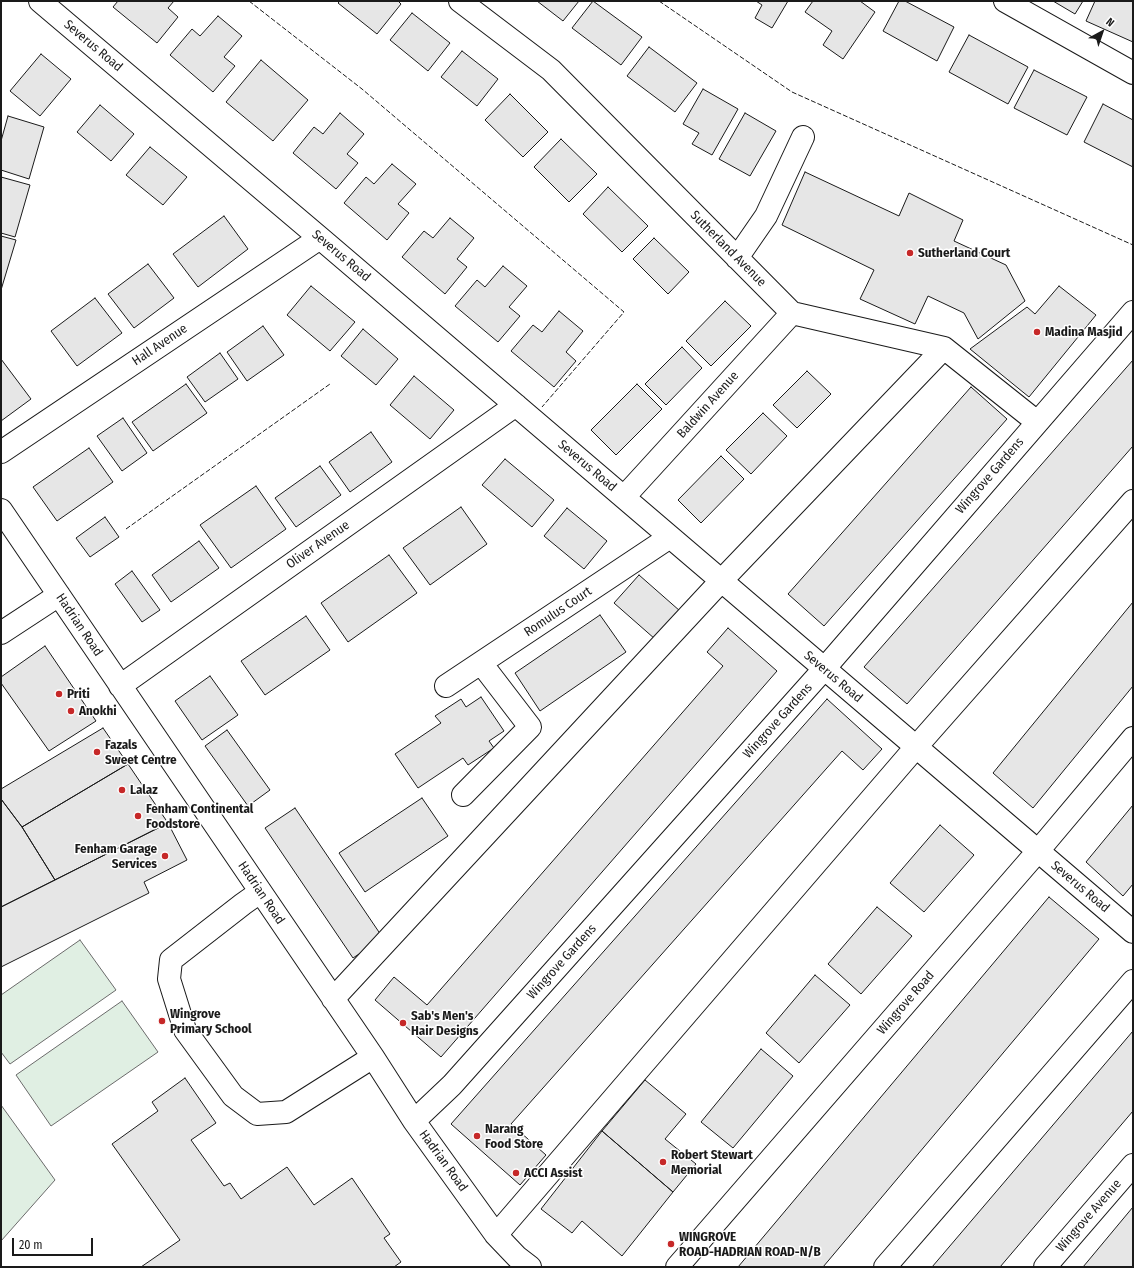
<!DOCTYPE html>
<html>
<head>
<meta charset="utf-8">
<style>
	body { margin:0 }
	#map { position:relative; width:1134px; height:1268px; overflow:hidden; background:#fff; font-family:"Fira Sans Condensed",sans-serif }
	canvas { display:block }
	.frame { position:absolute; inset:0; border:2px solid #1a1a1a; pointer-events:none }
	.north { position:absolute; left:1082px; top:12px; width:40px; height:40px; -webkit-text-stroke:3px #fff; paint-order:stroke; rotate:40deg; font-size:11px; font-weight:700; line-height:16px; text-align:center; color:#1a1a1a }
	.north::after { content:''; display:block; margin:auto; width:14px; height:18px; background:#1a1a1a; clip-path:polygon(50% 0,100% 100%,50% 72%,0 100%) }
	.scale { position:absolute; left:12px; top:1238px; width:81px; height:18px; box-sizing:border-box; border:2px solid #1a1a1a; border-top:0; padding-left:5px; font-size:12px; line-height:14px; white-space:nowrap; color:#1a1a1a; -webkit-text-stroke:3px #fff; paint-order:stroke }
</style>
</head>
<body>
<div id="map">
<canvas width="1134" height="1268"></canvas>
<div class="frame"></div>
<div class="north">N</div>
<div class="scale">20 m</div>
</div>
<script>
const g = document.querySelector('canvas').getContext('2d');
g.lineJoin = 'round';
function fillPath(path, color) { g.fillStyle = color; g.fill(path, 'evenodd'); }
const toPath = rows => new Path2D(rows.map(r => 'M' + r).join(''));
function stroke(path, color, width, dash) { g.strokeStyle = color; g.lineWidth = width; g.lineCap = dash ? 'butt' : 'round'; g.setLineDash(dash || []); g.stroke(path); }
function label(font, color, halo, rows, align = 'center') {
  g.font = font + ' "Fira Sans Condensed",sans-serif'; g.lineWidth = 3; g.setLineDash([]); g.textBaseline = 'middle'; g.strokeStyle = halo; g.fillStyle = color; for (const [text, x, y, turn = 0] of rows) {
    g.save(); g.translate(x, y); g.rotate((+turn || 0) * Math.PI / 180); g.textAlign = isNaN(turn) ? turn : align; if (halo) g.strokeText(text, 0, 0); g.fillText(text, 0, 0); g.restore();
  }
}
const green = toPath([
	[80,940,116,990,10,1064,1,1052,1,995,80,940],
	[122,1001,158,1052,51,1126,16,1075,122,1001],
	[1,1105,55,1180,1,1241,1,1105]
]);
fillPath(green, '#e0efe3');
stroke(green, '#6a6a6a', 1);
const building = toPath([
	[118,1,174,1,168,8,178,17,157,43,113,7,118,1],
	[340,1,398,1,401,4,377,34,338,3,340,1],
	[537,1,579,1,563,21,537,1],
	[593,1,642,37,621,65,572,28,593,1],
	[756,1,788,1,772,28,755,18,762,5,756,1],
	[813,1,860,1,875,12,843,59,823,45,832,31,805,12,813,1],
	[899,1,905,1,954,27,937,61,883,31,899,1],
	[1053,1,1083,1,1075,14,1053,1],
	[1095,1,1133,1,1133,42,1086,21,1095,1],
	[412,13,450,43,428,71,390,40,412,13],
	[218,16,242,36,224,57,235,66,213,92,170,55,192,29,200,36,218,16],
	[969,35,1028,67,1008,104,949,72,969,35],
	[649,47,697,83,675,112,627,76,649,47],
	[462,51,498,79,477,106,441,77,462,51],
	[41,54,71,79,40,116,10,91,41,54],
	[261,60,308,100,273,141,226,102,261,60],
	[1034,70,1087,97,1067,135,1014,108,1034,70],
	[703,89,738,109,712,155,692,144,699,133,683,124,703,89],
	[510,94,548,132,523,157,485,120,510,94],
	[1103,104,1133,120,1133,167,1084,142,1103,104],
	[100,105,134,134,111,161,77,132,100,105],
	[340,113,364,134,347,154,358,163,336,189,293,153,314,127,323,134,340,113],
	[745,113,776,131,750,176,719,159,745,113],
	[8,116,44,127,29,179,1,170,1,141,8,116],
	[561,139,597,174,569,202,534,167,561,139],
	[150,147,187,177,163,205,126,175,150,147],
	[392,164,416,184,398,204,409,213,387,240,344,203,366,177,374,184,392,164],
	[805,172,899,216,909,193,963,220,954,241,1006,265,1025,301,978,339,964,313,928,296,915,324,860,299,874,270,782,225,805,172],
	[1,177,30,185,15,237,1,233,1,177],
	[608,187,648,226,622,252,583,214,608,187],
	[224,216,248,249,198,287,173,254,224,216],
	[450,218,474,238,457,259,467,267,445,294,402,257,424,231,433,238,450,218],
	[1,236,16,240,1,290,1,236],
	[654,238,689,272,668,294,633,259,654,238],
	[148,264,174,298,134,328,108,294,148,264],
	[503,266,527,286,509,307,520,316,498,342,455,306,477,280,485,287,503,266],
	[311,286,355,322,330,351,287,315,311,286],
	[1059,286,1096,315,1029,397,970,349,1027,307,1035,314,1059,286],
	[95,298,122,333,77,366,51,331,95,298],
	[725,301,751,326,711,366,686,341,725,301],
	[559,311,583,331,566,352,576,361,554,387,511,351,533,325,542,332,559,311],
	[263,326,284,355,247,381,227,352,263,326],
	[363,329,398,359,376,385,341,356,363,329],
	[682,347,702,368,666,405,645,384,682,347],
	[220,353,238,379,205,402,187,377,220,353],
	[1,359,31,399,1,421,1,359],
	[1133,360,1133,446,907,704,864,667,1133,360],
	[807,371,831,394,797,428,773,405,807,371],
	[414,376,454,410,430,439,390,405,414,376],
	[186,384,207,413,153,451,132,422,186,384],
	[637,384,662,409,616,455,591,430,637,384],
	[971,387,1007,419,824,626,788,594,971,387],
	[763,413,787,436,751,474,726,450,763,413],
	[123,418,147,453,122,471,97,436,123,418],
	[371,432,392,462,350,492,329,462,371,432],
	[89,448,113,482,57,521,33,487,89,448],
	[721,456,744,479,701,523,678,500,721,456],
	[505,459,554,500,532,527,482,485,505,459],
	[320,466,341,495,296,527,275,498,320,466],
	[256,486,286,529,231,568,200,525,256,486],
	[461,507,487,544,430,585,403,548,461,507],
	[567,508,607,541,584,569,544,536,567,508],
	[105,517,119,537,90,557,76,538,105,517],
	[199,541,219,568,171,602,152,575,199,541],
	[389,555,417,593,348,642,321,603,389,555],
	[132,571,160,610,142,622,115,584,132,571],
	[639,575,680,611,655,639,614,603,639,575],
	[1133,602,1133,686,1033,808,993,773,1133,602],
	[600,615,626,652,540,711,515,673,600,615],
	[306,616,330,650,265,695,241,661,306,616],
	[728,628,777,671,441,1057,375,1000,394,977,427,1005,723,666,707,652,728,628],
	[45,646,96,721,49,751,1,683,1,677,45,646],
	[210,676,238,715,202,740,175,701,210,676],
	[481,697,504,731,489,741,494,748,468,765,463,758,418,788,395,754,441,723,435,716,461,699,466,707,481,697],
	[827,699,882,749,863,770,842,751,511,1124,546,1155,520,1185,451,1124,827,699],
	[103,728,128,764,22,827,1,799,1,789,103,728],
	[227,730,270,790,248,806,205,746,227,730],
	[128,764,168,823,55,880,22,827,128,764],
	[422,798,448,836,365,892,339,853,422,798],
	[1,799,22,827,55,880,1,907,1,799],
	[1133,805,1133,884,1123,896,1086,862,1133,805],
	[295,808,383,938,353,958,265,828,295,808],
	[168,823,187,860,144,882,149,893,1,967,1,907,168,823],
	[940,825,974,855,924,912,890,883,940,825],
	[1049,897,1099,939,823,1267,738,1267,1049,897],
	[877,907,912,936,861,994,828,964,877,907],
	[815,975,850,1005,799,1063,766,1033,815,975],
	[1133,1031,1133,1111,1000,1267,932,1267,1133,1031],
	[761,1049,793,1076,733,1148,701,1122,761,1049],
	[185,1078,216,1123,191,1140,224,1186,230,1183,241,1199,287,1167,314,1205,352,1178,390,1234,384,1238,401,1262,394,1267,141,1267,180,1240,112,1144,158,1111,152,1102,185,1078],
	[645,1080,686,1114,665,1139,696,1164,673,1192,602,1131,645,1080],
	[602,1131,673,1192,622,1256,582,1221,572,1233,541,1209,602,1131],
	[1133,1207,1133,1267,1083,1267,1133,1207]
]);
fillPath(building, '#e6e6e6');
stroke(building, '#1a1a1a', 1);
const minor = toPath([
	[40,1,320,238,1133,932],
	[460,1,551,70,792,313,944,348,1037,422],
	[1005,1,1133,73],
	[737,258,766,216,803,137],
	[1,452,320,238],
	[624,497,792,313],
	[1,510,373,1057,414,1121,496,1235,517,1257,530,1267],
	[1,633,59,595],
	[120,686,516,405],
	[446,686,670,537],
	[463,795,530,727,481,663],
	[260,892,243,904,171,960,169,979,185,1030,233,1096,257,1114,286,1112,373,1057],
	[333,999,721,581,944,348],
	[414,1121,452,1085,824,669,1133,312],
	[496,1235,916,747,1133,501],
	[677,1267,1038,851,1133,738],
	[885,1267,1133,981],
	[1045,1267,1133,1165]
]);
stroke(minor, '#1a1a1a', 24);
stroke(minor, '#fff', 22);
stroke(toPath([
	[249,1,362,89,624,312,542,407],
	[659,1,792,92,1133,245],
	[126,529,330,384]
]), '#1a1a1a', 1, [5, 2]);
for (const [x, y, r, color] of [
	[910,253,4,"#c62828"],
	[1037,332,4,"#c62828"],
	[59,694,4,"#c62828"],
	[71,711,4,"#c62828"],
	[97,752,4,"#c62828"],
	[122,790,4,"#c62828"],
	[138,816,4,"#c62828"],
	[165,856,4,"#c62828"],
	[162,1021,4,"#c62828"],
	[403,1023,4,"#c62828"],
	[477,1136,4,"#c62828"],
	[663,1162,4,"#c62828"],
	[516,1173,4,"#c62828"],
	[671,1244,4,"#c62828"]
]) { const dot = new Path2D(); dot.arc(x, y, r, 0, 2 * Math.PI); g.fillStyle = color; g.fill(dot); stroke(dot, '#fff', 1.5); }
label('13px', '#1a1a1a', '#fff', [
	["Severus Road",93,46,40],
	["Sutherland Avenue",728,249,45],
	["Severus Road",341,256,40],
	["Hall Avenue",160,345,-34],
	["Baldwin Avenue",708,405,-48],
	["Severus Road",587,466,40],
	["Wingrove Gardens",990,476,-49],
	["Oliver Avenue",318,545,-35],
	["Romulus Court",558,612,-34],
	["Hadrian Road",79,625,56],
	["Severus Road",833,677,40],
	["Wingrove Gardens",778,721,-48],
	["Severus Road",1080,887,40],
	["Hadrian Road",261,893,56],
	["Wingrove Gardens",562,962,-48],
	["Wingrove Road",906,1003,-49],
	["Hadrian Road",443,1161,54],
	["Wingrove Avenue",1089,1216,-49]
]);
label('bold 13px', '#1a1a1a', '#fff', [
	["Sutherland Court",918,253],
	["Madina Masjid",1045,332],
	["Priti",67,694],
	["Anokhi",79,711],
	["Fazals",105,745],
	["Sweet Centre",105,760],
	["Lalaz",130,790],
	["Fenham Continental",146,809],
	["Foodstore",146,824],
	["Fenham Garage",157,849,"right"],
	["Services",157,864,"right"],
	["Wingrove",170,1014],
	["Primary School",170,1029],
	["Sab's Men's",411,1016],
	["Hair Designs",411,1031],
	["Narang",485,1129],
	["Food Store",485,1144],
	["Robert Stewart",671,1155],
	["Memorial",671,1170],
	["ACCI Assist",524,1173],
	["WINGROVE",679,1237],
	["ROAD-HADRIAN ROAD-N/B",679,1252]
], 'left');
</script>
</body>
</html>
